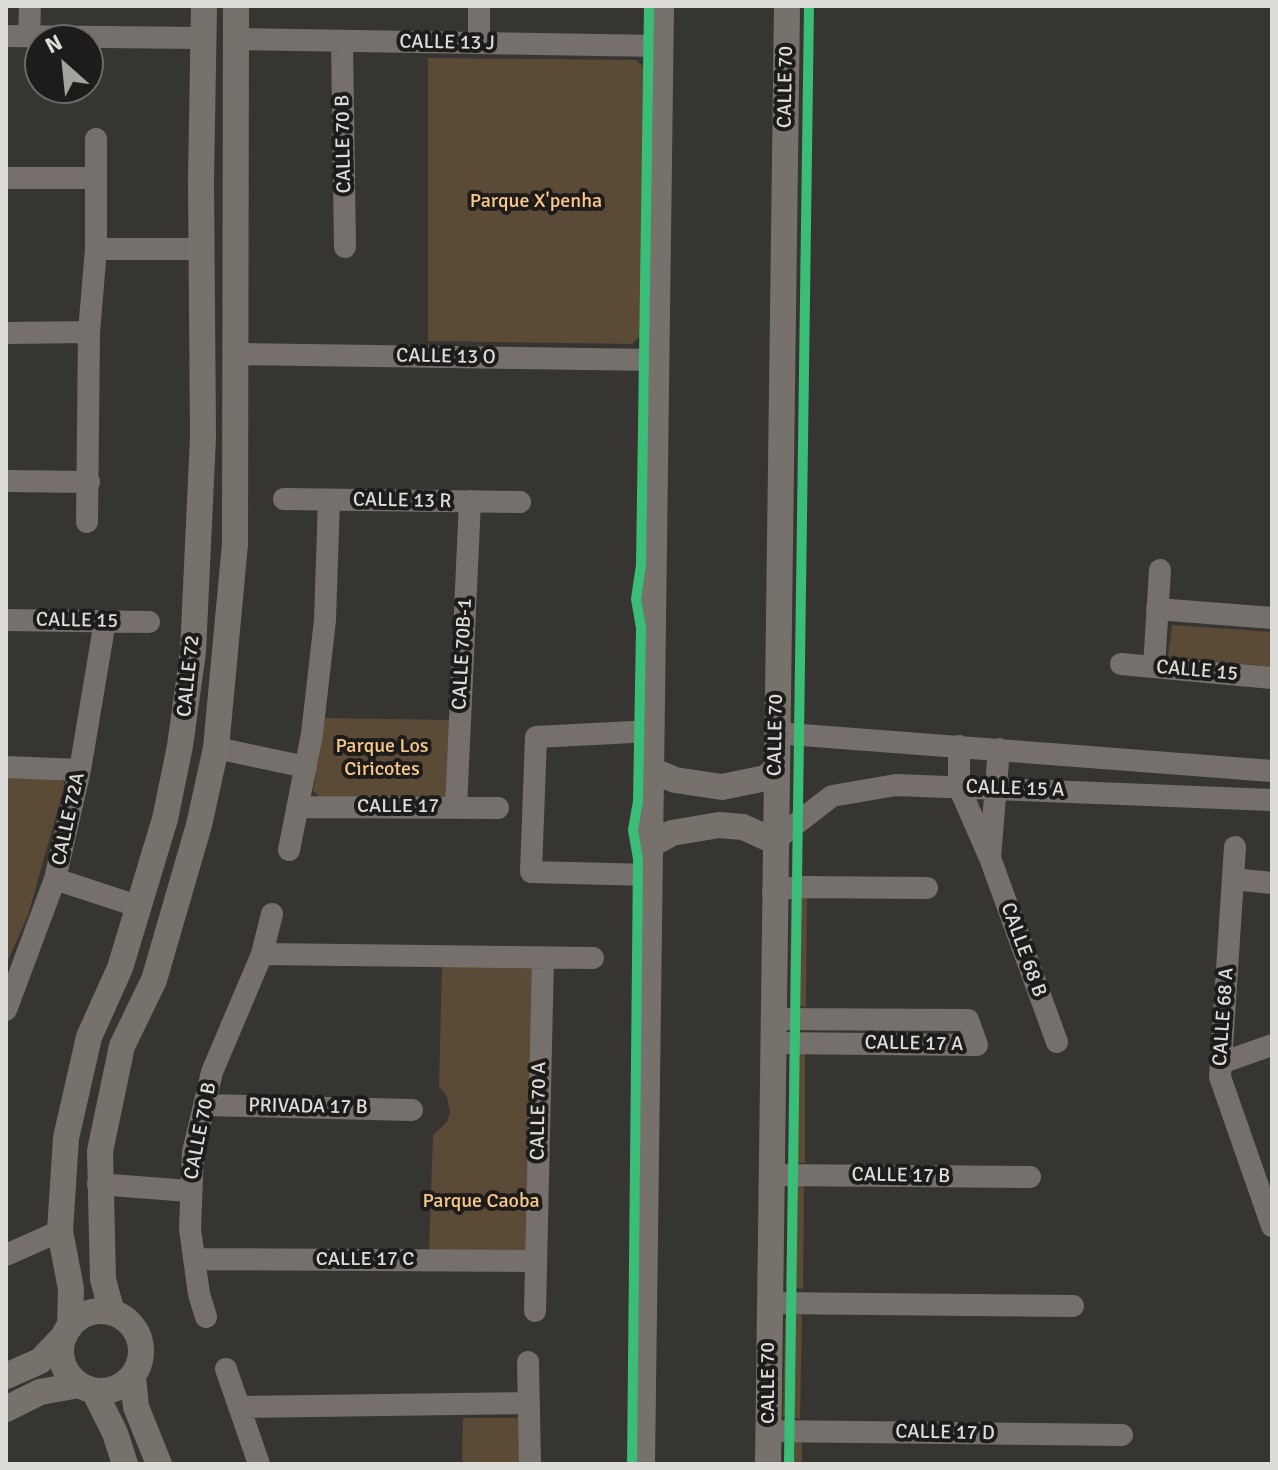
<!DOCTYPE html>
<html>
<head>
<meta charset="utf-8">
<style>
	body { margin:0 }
	#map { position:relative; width:1278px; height:1470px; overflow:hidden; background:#373532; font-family:Signika,sans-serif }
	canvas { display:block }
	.frame { position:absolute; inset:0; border:8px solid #dedcd9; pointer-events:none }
	.north { position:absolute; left:24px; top:24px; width:80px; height:80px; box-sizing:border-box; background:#1e1c1a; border:2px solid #6b6966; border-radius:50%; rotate:333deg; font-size:22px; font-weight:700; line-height:32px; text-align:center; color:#dedcd9 }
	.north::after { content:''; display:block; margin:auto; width:28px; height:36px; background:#a4a29f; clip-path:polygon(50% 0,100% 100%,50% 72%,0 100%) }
</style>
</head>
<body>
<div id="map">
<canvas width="1278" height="1470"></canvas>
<div class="frame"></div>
<div class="north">N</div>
</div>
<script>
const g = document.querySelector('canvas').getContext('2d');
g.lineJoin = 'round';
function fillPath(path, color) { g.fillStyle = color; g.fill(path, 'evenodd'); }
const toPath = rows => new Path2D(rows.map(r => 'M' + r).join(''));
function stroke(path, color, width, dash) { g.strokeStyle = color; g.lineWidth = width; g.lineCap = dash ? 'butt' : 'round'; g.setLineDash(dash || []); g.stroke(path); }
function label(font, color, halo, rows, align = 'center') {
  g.font = font + ' Signika,sans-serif'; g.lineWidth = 8; g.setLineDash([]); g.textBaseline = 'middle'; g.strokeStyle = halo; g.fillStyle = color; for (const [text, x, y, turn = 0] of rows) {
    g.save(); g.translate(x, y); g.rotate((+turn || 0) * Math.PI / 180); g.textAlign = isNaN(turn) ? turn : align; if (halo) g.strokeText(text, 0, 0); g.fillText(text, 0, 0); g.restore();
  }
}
fillPath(toPath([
	[428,58,636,60,646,69,643,334,632,344,428,341],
	[1172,625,1272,632,1272,667,1168,656],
	[325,718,451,720,451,792,444,798,320,797,313,791],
	[6,775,58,776,65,784,28,915,6,965],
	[795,896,807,897,806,1007,790,1003,791,901],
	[442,964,529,965,535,972,531,1246,523,1253,429,1252,433,1135,447,1122,450,1113,447,1097,439,1086],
	[793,1054,805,1054,805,1163,793,1163,789,1157,789,1059],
	[793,1184,804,1185,803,1289,786,1286,788,1190],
	[790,1314,802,1315,800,1419,783,1416,785,1319],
	[463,1418,521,1418,528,1464,462,1464],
	[791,1441,802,1441,802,1464,784,1464,784,1446]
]), '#5a4a36');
stroke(toPath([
	[6,36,201,38],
	[29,36,30,6],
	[234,39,660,46],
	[342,41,345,247],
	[479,43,479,6],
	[6,178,96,178],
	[96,249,202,249],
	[6,333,89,332],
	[236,354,656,360],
	[6,481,89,482],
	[284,499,520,502],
	[87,522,89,332,96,249,96,139],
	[1157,609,1272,618],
	[6,620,149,622],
	[1121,664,1272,678],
	[1154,667,1160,570],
	[776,733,1272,771],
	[959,746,959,787,990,858,1057,1042],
	[216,748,306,767],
	[6,767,80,770],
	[298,807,498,808],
	[456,808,470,501],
	[774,841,832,796,896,785,1272,800],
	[1235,847,1220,1077,1272,1226],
	[289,850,312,734,325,620,329,500],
	[990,857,999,749],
	[650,875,531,872,536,737,652,731],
	[55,879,137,906],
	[1233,879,1272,883],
	[773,891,797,887,927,888],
	[262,954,593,958],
	[6,1010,55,879,80,770,105,621],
	[772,1043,977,1045,968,1020,772,1019],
	[1221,1063,1272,1045],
	[204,1105,412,1110],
	[771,1175,1030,1177],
	[98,1184,189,1191],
	[6,1255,60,1231],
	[194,1259,536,1261],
	[770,1303,1073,1306],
	[535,1311,543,958],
	[206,1317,199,1294,190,1229,193,1152,212,1072,262,954,272,914],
	[528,1362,530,1464],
	[226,1369,259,1464],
	[239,1407,529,1403],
	[769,1431,1122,1435]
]), '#75706c', 22);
stroke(toPath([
	[651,770,675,780,722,787,766,778,775,770],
	[650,845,672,833,719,825,743,827,774,841],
	'61 1351a40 40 0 1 1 80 0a40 40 0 1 1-80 0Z',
	[112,1313,103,1279,100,1151,122,1046,154,980,199,825,216,748,235,544,236,6],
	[70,1327,71,1289,60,1231,66,1138,89,1037,120,968,165,819,180,746,193,652,203,437,201,180,204,6],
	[6,1376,40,1361,65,1335],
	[133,1376,136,1407,159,1464],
	[94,1391,115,1433,125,1464],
	[6,1409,40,1392,79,1385],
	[642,1464,661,6],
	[768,1464,787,6]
]), '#77716b', 26);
stroke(toPath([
	[632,1464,638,859,633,830,638,801,641,628,636,599,641,565,649,6],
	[789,1464,809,6]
]), '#3abd76', 10);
label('20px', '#dedcd9', '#1e1c1a', [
	["CALLE 13 J",447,43,1],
	["CALLE 70",786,87,-89],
	["CALLE 70 B",344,144,-91],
	["CALLE 13 O",446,357,1],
	["CALLE 13 R",402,501,1],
	["CALLE 15",77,621,1],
	["CALLE 70B-1",463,654,-87],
	["CALLE 15",1197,671,5],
	["CALLE 72",189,676,-84],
	["CALLE 70",776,735,-89],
	["CALLE 15 A",1015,789,2],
	["CALLE 17",398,807],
	["CALLE 72A",69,819,-78],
	["CALLE 68 B",1023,950,70],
	["CALLE 68 A",1224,1017,-86],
	["CALLE 17 A",914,1044,1],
	["PRIVADA 17 B",308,1107,1],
	["CALLE 70 A",539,1111,-89],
	["CALLE 70 B",201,1131,-79],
	["CALLE 17 B",901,1176,1],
	["CALLE 17 C",365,1260],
	["CALLE 70",769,1383,-90],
	["CALLE 17 D",945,1433,1]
]);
label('20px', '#f9c88a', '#1e1c1a', [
	["Parque X'penha",536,202],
	["Parque Los",382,747],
	["Ciricotes",382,770],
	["Parque Caoba",481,1202]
]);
</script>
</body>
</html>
